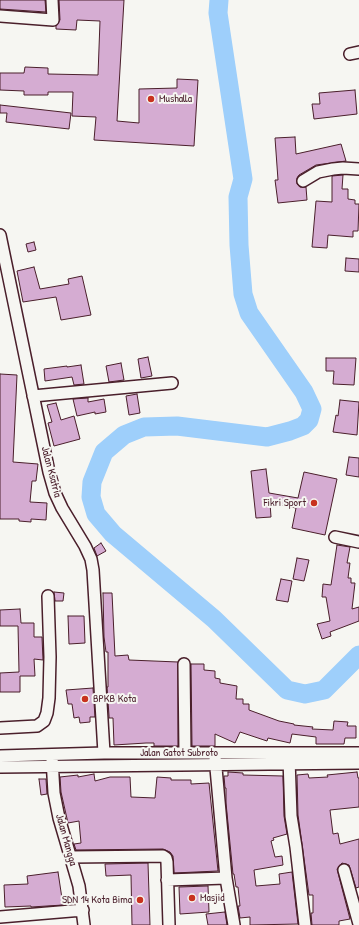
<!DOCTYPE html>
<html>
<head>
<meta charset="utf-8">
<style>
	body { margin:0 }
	canvas { display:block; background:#f6f6f2 }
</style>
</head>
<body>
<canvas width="359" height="925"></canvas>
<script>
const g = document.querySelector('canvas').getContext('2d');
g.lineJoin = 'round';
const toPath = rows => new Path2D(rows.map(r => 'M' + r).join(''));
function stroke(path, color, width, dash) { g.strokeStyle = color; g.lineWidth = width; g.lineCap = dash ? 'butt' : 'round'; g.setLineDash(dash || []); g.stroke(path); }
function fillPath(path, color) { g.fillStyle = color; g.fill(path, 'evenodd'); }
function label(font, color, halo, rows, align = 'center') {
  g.font = font + ' "Patrick Hand",sans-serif'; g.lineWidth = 4; g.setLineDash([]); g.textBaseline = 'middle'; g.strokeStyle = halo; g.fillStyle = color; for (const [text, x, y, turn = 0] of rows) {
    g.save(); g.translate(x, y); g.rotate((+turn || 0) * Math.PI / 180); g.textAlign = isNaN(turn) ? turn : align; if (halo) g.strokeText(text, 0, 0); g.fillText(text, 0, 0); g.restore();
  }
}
stroke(toPath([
	[219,0,218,13,243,179,238,197,239,245,243,294,249,313,304,392,312,409,309,420,303,426,290,431,267,437,177,426,144,427,124,435,104,452,92,482,91,497,96,514,113,534,214,619,287,690,305,694,324,690,359,655]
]), '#9ecffb', 19);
const building = toPath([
	[0,0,45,0,46,12,0,9,0,0],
	[59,0,124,0,117,121,139,123,139,89,177,88,177,79,198,80,194,146,94,140,96,117,72,116,73,92,48,92,48,95,24,95,24,91,0,90,0,73,24,73,25,67,48,68,48,74,98,75,100,21,77,20,76,30,56,29,56,26,60,20,59,0],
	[355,90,357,114,314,119,312,104,320,104,319,93,355,90],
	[0,105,71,113,69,129,6,122,7,113,0,113,0,105],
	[295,137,296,154,341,144,346,161,316,165,299,175,297,178,297,184,300,187,306,187,307,200,278,203,275,180,278,180,275,138,295,137],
	[343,175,342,189,348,189,348,199,355,200,355,204,359,204,358,231,353,231,353,237,328,235,327,248,312,247,316,201,332,202,332,176,343,175],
	[34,242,36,250,28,252,26,244,34,242],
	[346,258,359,259,359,272,345,271,346,258],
	[34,267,40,289,69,284,68,279,82,276,91,315,61,320,56,297,23,302,17,271,34,267],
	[148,357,152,376,141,378,138,359,148,357],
	[326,358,356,358,354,385,333,384,334,371,326,371,326,358],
	[121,363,124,380,109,382,106,366,121,363],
	[81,365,84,384,74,385,72,377,45,381,44,369,67,366,67,367,81,365],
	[0,374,17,375,13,462,38,464,36,481,32,481,30,502,47,503,46,520,31,519,31,522,19,521,19,519,0,519,0,374],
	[137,394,140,413,129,415,126,396,137,394],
	[88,398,88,402,104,399,106,412,95,414,95,412,77,416,73,399,88,398],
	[340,400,359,402,357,435,333,432,336,415,338,416,340,400],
	[56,403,61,420,74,416,80,439,54,446,48,423,52,422,47,405,56,403],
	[349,457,359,458,359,477,346,475,349,457],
	[266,469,269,493,298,498,304,472,337,479,325,535,292,528,296,508,270,503,271,517,256,518,251,471,266,469],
	[101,543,106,551,97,556,94,548,101,543],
	[337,545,350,547,347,563,350,563,348,578,351,578,351,583,355,583,352,609,359,607,359,621,330,632,331,636,322,639,317,624,330,621,326,597,322,597,323,584,331,585,337,545],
	[297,558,309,560,304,581,293,579,297,558],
	[281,579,292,581,288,602,276,600,281,579],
	[54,592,64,593,63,601,55,601,54,592],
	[103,593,112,593,115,656,128,655,129,660,178,662,178,746,154,746,154,743,146,743,114,745,113,718,109,718,109,716,107,687,108,687,108,652,106,652,104,637,103,593],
	[20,609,21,623,34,623,34,637,42,637,43,660,34,659,35,676,20,676,20,692,0,692,0,673,19,672,18,626,0,626,0,610,20,609],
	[68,616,84,616,85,643,69,644,68,616],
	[191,664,204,664,204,670,215,671,215,678,220,679,220,683,237,686,236,699,243,699,243,704,249,704,249,710,279,721,294,724,294,725,313,727,312,729,333,730,334,721,348,722,347,726,356,726,356,738,345,738,344,744,316,744,316,737,292,734,290,743,268,738,267,741,240,732,235,743,215,734,215,746,192,746,191,664],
	[93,688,95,717,90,717,90,722,80,723,79,717,74,718,72,704,68,704,66,690,93,688],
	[228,772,243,773,243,775,283,776,284,816,287,834,273,838,274,840,271,841,275,857,282,856,283,865,254,870,256,886,280,884,279,874,292,872,298,924,250,925,250,917,240,918,238,906,240,906,238,887,236,887,234,874,233,874,226,803,226,788,225,788,224,776,228,776,228,772],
	[357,772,358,778,359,778,359,807,330,810,333,834,338,833,340,844,359,839,359,887,356,888,349,865,342,863,337,869,350,919,339,921,339,925,312,925,311,913,313,913,313,895,309,895,298,815,297,775,308,774,309,778,328,777,327,775,357,772],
	[94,774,95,781,110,777,130,777,131,797,155,798,157,777,171,778,171,780,191,780,191,784,209,783,218,871,174,873,173,856,170,852,163,849,76,850,74,844,81,843,79,821,68,823,61,792,60,777,78,775,78,777,94,774],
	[39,779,46,779,47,794,41,795,39,779],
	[148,863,150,925,132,925,131,875,106,876,105,864,148,863],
	[58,872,63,905,31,907,31,906,5,907,4,885,28,884,27,876,58,872],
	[208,886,209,912,180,914,179,887,208,886],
	[225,912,227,925,208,925,206,914,225,912]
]);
fillPath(building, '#d5acd2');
stroke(building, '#4a1f2b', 1);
const minor = toPath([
	[0,16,53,20,52,0],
	[350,54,359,52],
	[303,181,318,172,333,169,343,168,359,169],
	[0,235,49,472,55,493,62,508,85,546,91,559,93,570,104,753],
	[33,396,172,383],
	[335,537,359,542],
	[184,664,185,753],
	[0,728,37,726,44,721,47,713,49,698,50,657,48,596],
	[0,756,104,753,359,753],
	[215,757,226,878,234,925],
	[52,759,54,793,59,818,79,886,84,925],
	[289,759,291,816,296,847,305,925],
	[0,767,359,763],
	[71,857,163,856,166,858,167,862,169,925],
	[344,870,359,924],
	[167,880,226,878],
	[0,917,83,910]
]);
stroke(minor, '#4a1f2b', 14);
stroke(minor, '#f6f6f2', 11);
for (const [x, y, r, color] of [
	[151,99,4,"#c8321e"],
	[314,503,4,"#c8321e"],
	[85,699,4,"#c8321e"],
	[192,898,4,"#c8321e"],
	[140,900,4,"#c8321e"]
]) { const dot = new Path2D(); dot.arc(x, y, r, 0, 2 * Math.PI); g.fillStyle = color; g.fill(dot); stroke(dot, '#f6f6f2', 1.5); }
label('11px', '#4a1f2b', '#f6f6f2', [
	["Mushalla",159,99],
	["Fikri Sport",306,503,"right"],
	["BPKB Kota",93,699],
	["Masjid",200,898],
	["SDN 14 Kota Bima",132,900,"right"]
], 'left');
label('11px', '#4a1f2b', '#f6f6f2', [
	["Jalan Ksatria",51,472,75],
	["Jalan Gatot Subroto",179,753],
	["Jalan Mangga",66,840,74]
]);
</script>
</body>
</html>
